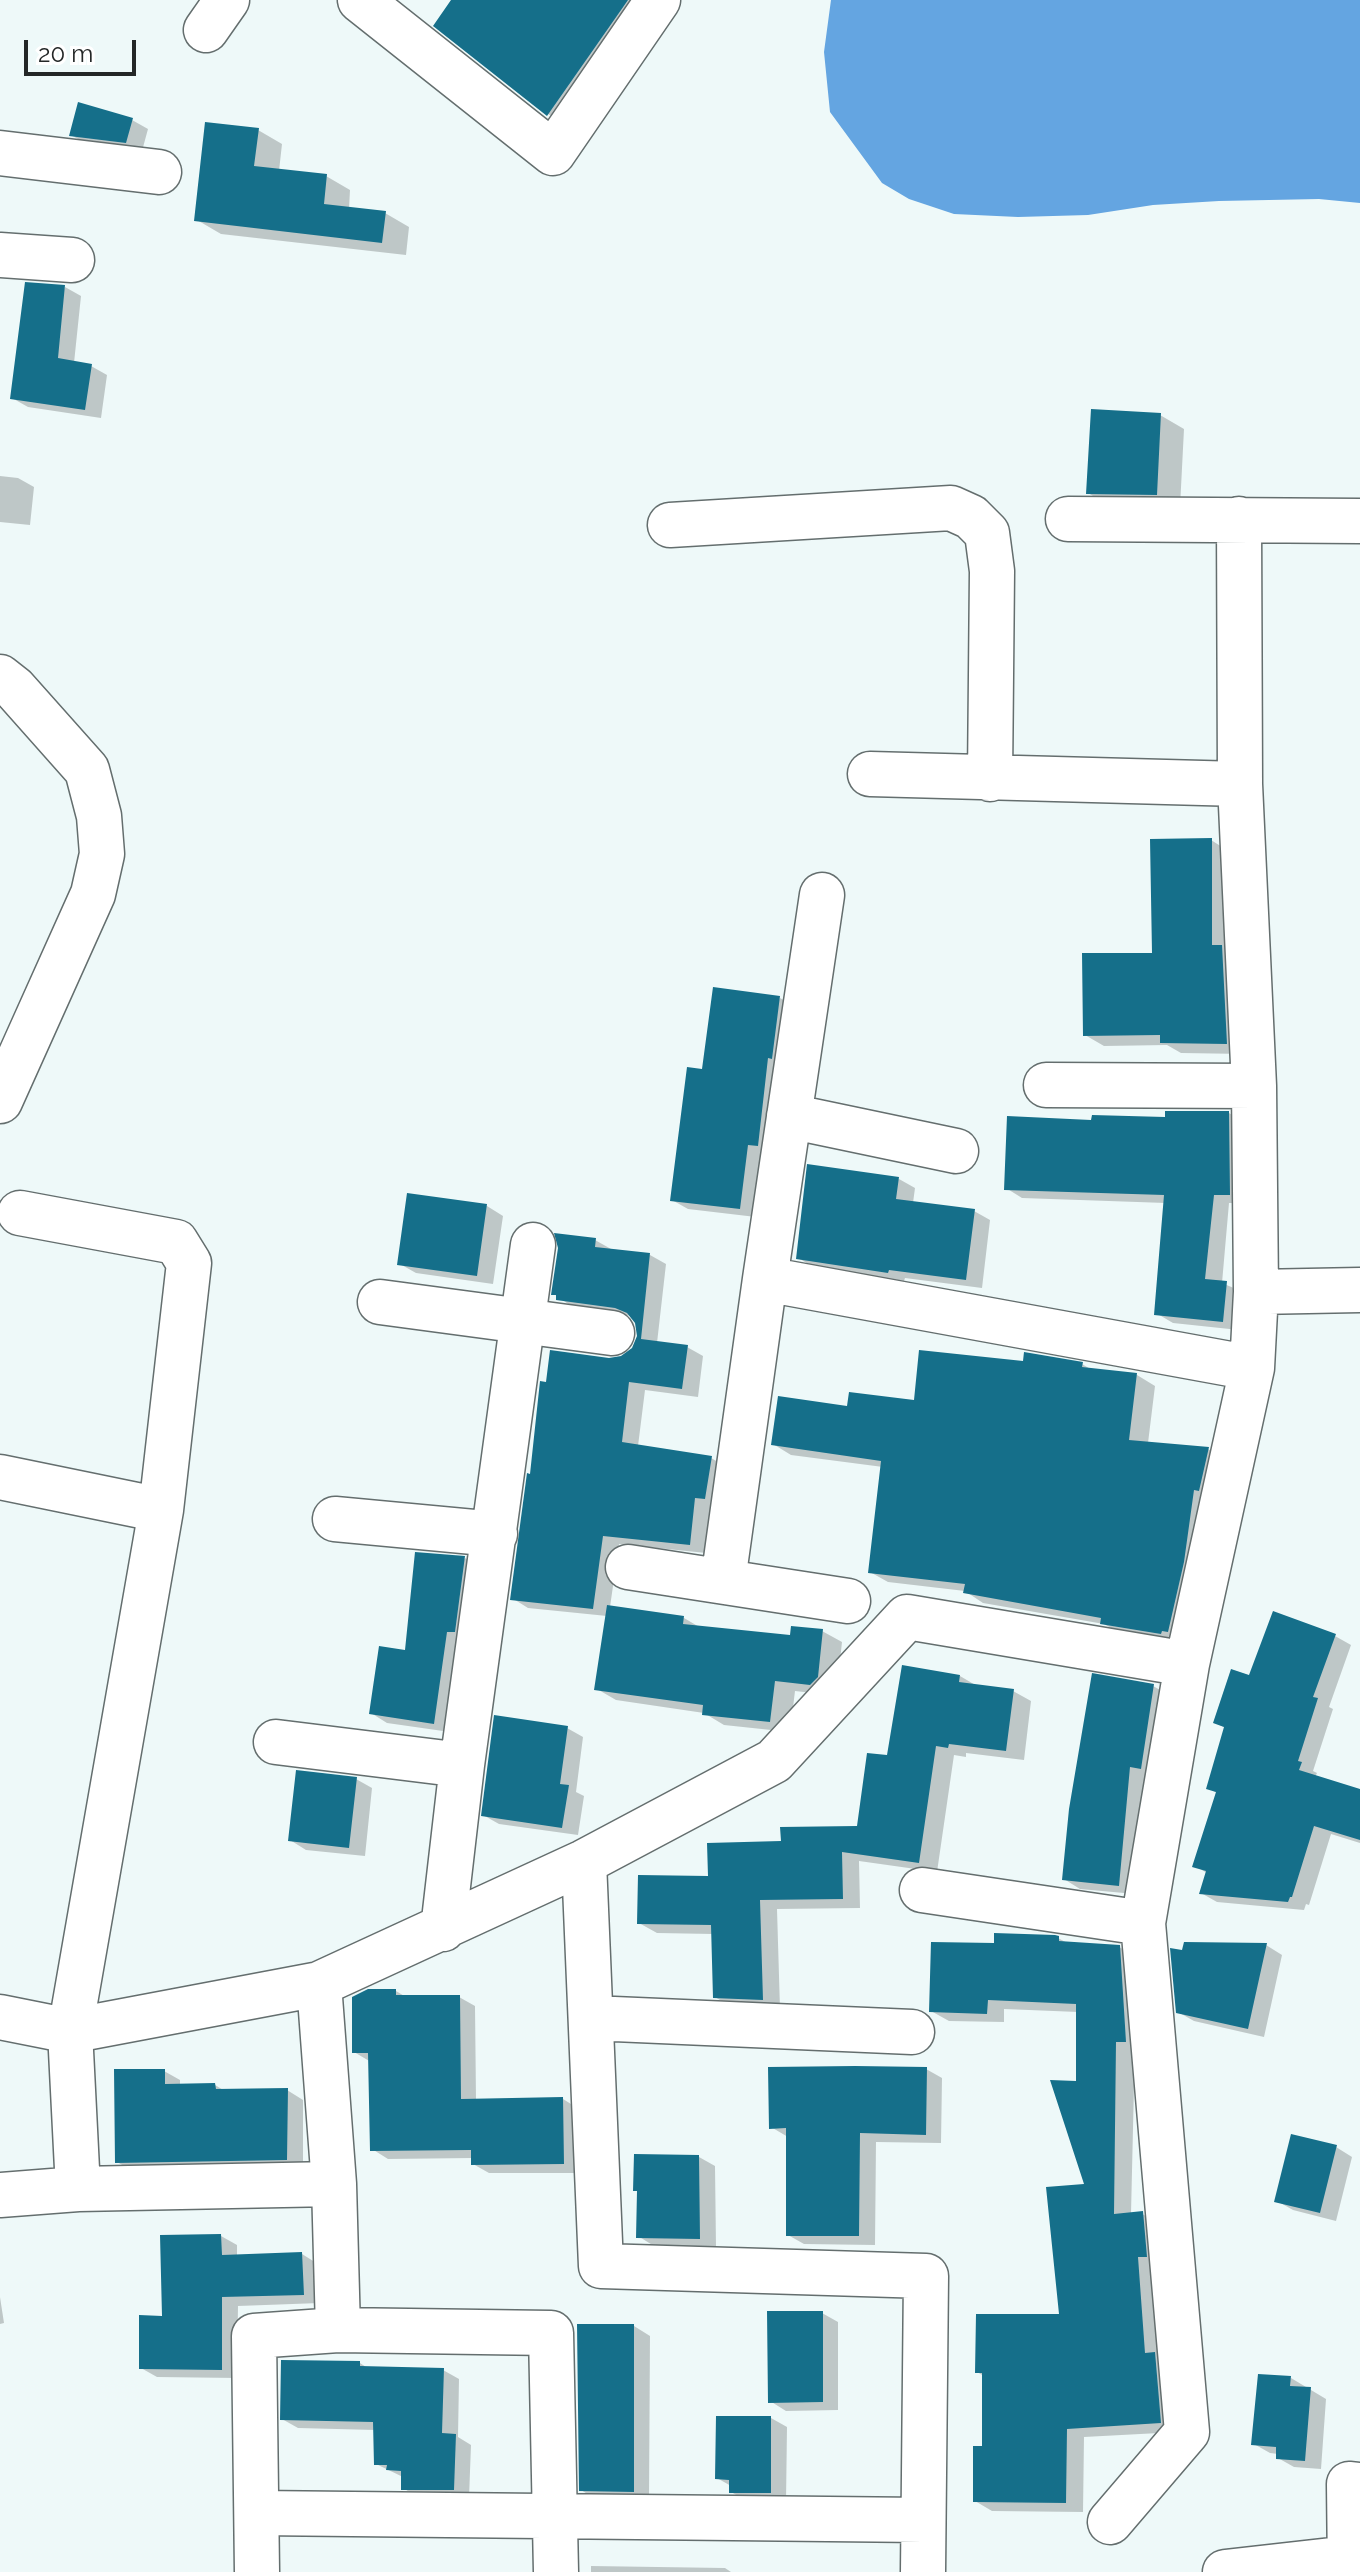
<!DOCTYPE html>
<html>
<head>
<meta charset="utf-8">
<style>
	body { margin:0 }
	#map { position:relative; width:1360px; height:2572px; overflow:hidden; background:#eef9f9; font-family:Raleway,sans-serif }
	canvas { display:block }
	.scale { position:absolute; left:24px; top:40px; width:112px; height:36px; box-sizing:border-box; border:4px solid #232727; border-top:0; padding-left:10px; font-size:24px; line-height:28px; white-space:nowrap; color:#232727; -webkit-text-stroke:6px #fff; paint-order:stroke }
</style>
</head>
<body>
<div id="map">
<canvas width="1360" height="2572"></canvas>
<div class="scale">20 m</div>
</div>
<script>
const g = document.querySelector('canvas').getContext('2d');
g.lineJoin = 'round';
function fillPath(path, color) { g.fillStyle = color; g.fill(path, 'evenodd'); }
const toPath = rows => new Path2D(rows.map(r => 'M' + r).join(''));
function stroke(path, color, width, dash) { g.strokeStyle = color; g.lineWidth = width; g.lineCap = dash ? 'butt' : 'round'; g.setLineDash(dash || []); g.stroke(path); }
fillPath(toPath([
	[831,0,1360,0,1360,203,1319,199,1219,201,1153,205,1088,215,1018,217,954,214,909,199,882,183,830,112,824,52]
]), '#64a5e1');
fillPath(toPath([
	[453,0,661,0,572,128,548,114,435,25],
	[132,120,148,129,142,151,87,144,71,135],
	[258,130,282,144,279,171,326,176,350,190,349,209,385,213,409,227,406,255,221,234,197,220],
	[65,287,81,296,74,363,91,366,107,375,101,418,28,407,12,398],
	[1160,415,1184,429,1180,507,1112,507,1088,493],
	[0,476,18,478,34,487,30,525,0,522],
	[1211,840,1230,852,1246,1054,1181,1053,1167,1045,1104,1046,1085,1035,1154,955],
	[780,998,796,1007,756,1217,688,1209,672,1200],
	[1229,1113,1245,1123,1245,1203,1229,1203,1222,1283,1243,1292,1239,1330,1173,1323,1156,1313,1166,1203,1022,1198,1006,1188,1167,1119],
	[899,1179,915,1188,913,1203,974,1211,990,1220,982,1288,905,1278,904,1281,814,1267,798,1258],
	[409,1196,487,1206,503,1216,493,1284,416,1273,400,1264],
	[595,1240,611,1249,650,1255,666,1264,657,1343,687,1347,703,1356,698,1397,645,1390,638,1446,711,1458,727,1467,721,1507,711,1506,706,1553,619,1544,610,1607,684,1618,701,1628,792,1637,822,1631,842,1642,837,1688,831,1695,795,1691,790,1732,724,1725,704,1713,616,1700,597,1689,607,1616,528,1608,512,1598,548,1384,609,1360,622,1358,634,1349,639,1336,637,1322,632,1316,574,1308,554,1294],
	[1024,1364,1082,1364,1092,1370,1137,1375,1155,1386,1148,1443,1208,1449,1226,1459,1186,1641,1120,1633,1104,1624,983,1603,965,1591,888,1582,870,1572,883,1467,791,1455,773,1444,849,1408,915,1402],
	[465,1558,481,1568,450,1732,387,1723,371,1713],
	[1335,1636,1351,1645,1329,1707,1333,1709,1313,1771,1317,1773,1315,1777,1360,1791,1360,1843,1331,1834,1309,1905,1306,1904,1304,1910,1217,1902,1201,1893,1207,1873,1195,1866,1217,1793,1208,1788,1226,1728,1215,1723,1250,1678],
	[960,1676,977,1686,1013,1691,1031,1701,1024,1760,966,1753,966,1757,954,1755,937,1872,859,1861,860,1908,777,1909,780,2009,733,2008,715,1997,713,1934,657,1933,639,1923,710,1878,783,1843,859,1828,888,1758],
	[1153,1686,1169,1695,1135,1894,1080,1889,1064,1879],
	[567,1728,583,1737,576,1792,584,1796,578,1835,499,1824,483,1815],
	[356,1779,372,1788,365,1856,306,1850,290,1840],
	[1058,1938,1069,1944,1119,1947,1137,1957,1131,2214,1142,2214,1160,2223,1178,2432,1084,2437,1083,2512,992,2511,975,2501,984,2448,984,2376,977,2372,1061,2317,1087,2185,1078,2083,1078,2012,1004,2009,1004,2022,949,2021,931,2011,996,1945],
	[1266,1945,1282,1955,1264,2037,1194,2021,1178,2012,1183,1953],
	[396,1991,406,1997,459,1997,475,2006,476,2100,563,2099,579,2109,579,2173,489,2173,473,2164,473,2158,388,2159,372,2149,371,2062,354,2052],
	[926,2069,942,2078,941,2143,876,2142,875,2245,804,2244,788,2235,788,2137,771,2127],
	[164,2071,180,2080,180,2085,215,2085,225,2091,287,2090,303,2100,303,2168,133,2171,117,2162],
	[1336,2147,1352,2157,1336,2221,1293,2210,1277,2201],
	[699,2157,715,2166,716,2247,654,2246,638,2236,639,2192,635,2190],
	[221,2236,237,2245,237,2257,302,2254,318,2264,320,2303,238,2306,237,2378,157,2377,141,2368,164,2318],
	[0,2297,4,2323,0,2324],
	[822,2313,838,2322,838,2410,786,2411,770,2401],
	[634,2326,650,2336,649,2500,597,2500,581,2490],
	[360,2363,369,2369,443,2370,459,2379,458,2437,471,2445,469,2498,419,2498,403,2488,403,2477,376,2464,375,2430,298,2428,282,2419],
	[1291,2378,1326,2399,1321,2469,1294,2467,1278,2458,1278,2454,1270,2453,1254,2444],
	[771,2418,787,2427,786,2502,747,2501,731,2492,731,2486,717,2478],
	[591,2566,725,2568,731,2572,591,2572]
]), '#0003');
fillPath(toPath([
	[451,0,628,0,547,116,433,26],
	[78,102,133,118,126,143,69,136],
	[205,122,259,128,254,166,327,174,324,204,386,211,382,243,194,221],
	[25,282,65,285,58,358,92,364,85,410,10,399],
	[1091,409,1161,413,1157,495,1086,494],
	[1212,838,1212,945,1222,945,1227,1044,1160,1043,1160,1035,1083,1036,1082,953,1152,953,1150,839],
	[713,987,780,996,772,1059,768,1058,758,1146,748,1145,740,1209,670,1201,687,1067,702,1069],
	[1165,1111,1229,1111,1230,1195,1214,1195,1205,1279,1227,1281,1223,1322,1154,1315,1164,1195,1004,1190,1007,1116,1091,1120,1092,1115,1165,1117],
	[807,1164,899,1177,896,1199,975,1209,966,1280,889,1270,888,1273,796,1259],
	[407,1193,487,1204,477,1276,397,1265],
	[554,1233,596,1238,595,1247,650,1253,641,1339,688,1345,682,1389,629,1382,622,1442,712,1456,705,1499,695,1498,690,1545,603,1536,593,1609,510,1600,527,1473,530,1474,540,1381,546,1382,550,1350,609,1358,621,1356,632,1348,637,1336,635,1323,627,1313,615,1308,556,1300,556,1295,551,1295,558,1248],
	[919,1350,1023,1361,1024,1352,1083,1362,1082,1367,1137,1373,1129,1440,1209,1447,1199,1491,1194,1490,1184,1562,1168,1632,1162,1631,1161,1634,1100,1624,1101,1618,963,1593,965,1584,868,1573,881,1461,771,1445,778,1396,847,1406,849,1392,914,1400],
	[415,1552,465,1556,455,1632,447,1632,434,1724,369,1714,379,1646,405,1650],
	[607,1605,684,1616,683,1624,790,1635,791,1626,823,1629,818,1677,810,1685,775,1681,770,1722,702,1715,703,1705,594,1690],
	[1273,1611,1336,1634,1313,1697,1318,1698,1298,1761,1302,1762,1299,1770,1360,1789,1360,1840,1314,1826,1292,1897,1290,1897,1288,1902,1199,1894,1206,1871,1192,1867,1216,1792,1206,1789,1224,1727,1213,1723,1231,1669,1249,1675],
	[902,1665,960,1675,959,1682,1014,1689,1006,1751,949,1744,948,1748,936,1746,919,1863,842,1852,843,1899,760,1900,763,2000,713,1998,711,1925,637,1924,638,1875,708,1876,707,1843,781,1841,780,1827,857,1826,867,1753,887,1755],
	[1092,1673,1154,1684,1141,1769,1130,1767,1119,1886,1062,1880,1069,1809],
	[494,1715,568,1726,560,1784,569,1785,562,1828,481,1816],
	[296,1770,357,1777,349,1848,288,1841],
	[994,1933,1055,1935,1059,1936,1059,1941,1120,1945,1126,2042,1116,2042,1114,2214,1143,2211,1147,2257,1138,2257,1145,2353,1155,2352,1161,2423,1067,2429,1066,2503,973,2502,973,2446,982,2446,982,2373,975,2373,976,2314,1059,2314,1046,2187,1084,2184,1050,2080,1076,2081,1076,2004,988,2000,987,2014,929,2012,931,1942,994,1943],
	[1184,1942,1267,1943,1248,2029,1176,2013,1170,1948,1182,1950],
	[368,1989,396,1989,396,1995,460,1995,461,2099,563,2097,564,2164,471,2165,471,2150,370,2151,368,2053,352,2053,352,1997],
	[855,2066,927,2067,926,2135,860,2133,859,2236,786,2236,786,2128,769,2129,768,2067],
	[114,2069,165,2069,165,2084,215,2083,216,2089,288,2088,287,2160,115,2163],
	[1291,2134,1337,2145,1320,2213,1274,2202],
	[634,2154,699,2155,700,2239,636,2238,637,2191,633,2191],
	[221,2234,222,2255,302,2252,304,2295,222,2297,222,2370,139,2369,139,2315,162,2316,160,2235],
	[767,2311,823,2311,823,2402,768,2403],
	[577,2324,634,2324,634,2492,579,2491],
	[281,2360,360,2361,360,2366,444,2368,442,2433,456,2434,454,2490,401,2490,401,2471,386,2470,387,2465,374,2465,373,2422,280,2420],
	[1258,2374,1291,2376,1290,2386,1311,2387,1305,2461,1276,2459,1276,2447,1251,2445],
	[716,2416,771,2416,771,2493,729,2493,729,2480,715,2479]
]), '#156f8a');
const minor = toPath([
	[360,0,553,153,658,0],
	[206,30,227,0],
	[0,153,159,172],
	[0,255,72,260],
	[1068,519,1360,521],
	[670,525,951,508,971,517,987,533,992,571,990,779],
	[0,677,14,688,87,770,99,816,102,854,93,894,0,1101],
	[870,774,1240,784],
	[1046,1085,1254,1086],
	[789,1116,956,1151],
	[20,1213,176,1242,189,1263,161,1510,70,2031,78,2189],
	[765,1279,1252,1368],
	[1256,1292,1360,1290],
	[380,1302,612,1333],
	[0,1477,161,1510],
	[335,1519,495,1534],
	[628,1567,848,1601],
	[723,1581,765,1279,822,895],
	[276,1742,462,1765],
	[584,1862,601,2266,926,2276,923,2572],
	[922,1890,1143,1923],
	[443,1929,462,1765,533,1245],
	[0,2017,70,2031,319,1984],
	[591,2018,912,2032],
	[0,2195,78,2189,334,2184],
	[338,2330,551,2333,556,2572],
	[257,2513,923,2520],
	[1110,2522,1187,2432,1143,1923,1187,1664,1252,1368,1256,1292,1254,1086,1240,784,1239,519],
	[257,2572,254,2336,338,2330,334,2184,319,1984,584,1862,774,1761,907,1617,1187,1664],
	[1225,2572,1349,2558],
	[1350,2572,1349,2484,1360,2485]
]);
stroke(minor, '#646e6e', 47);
stroke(minor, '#fff', 44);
</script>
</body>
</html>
